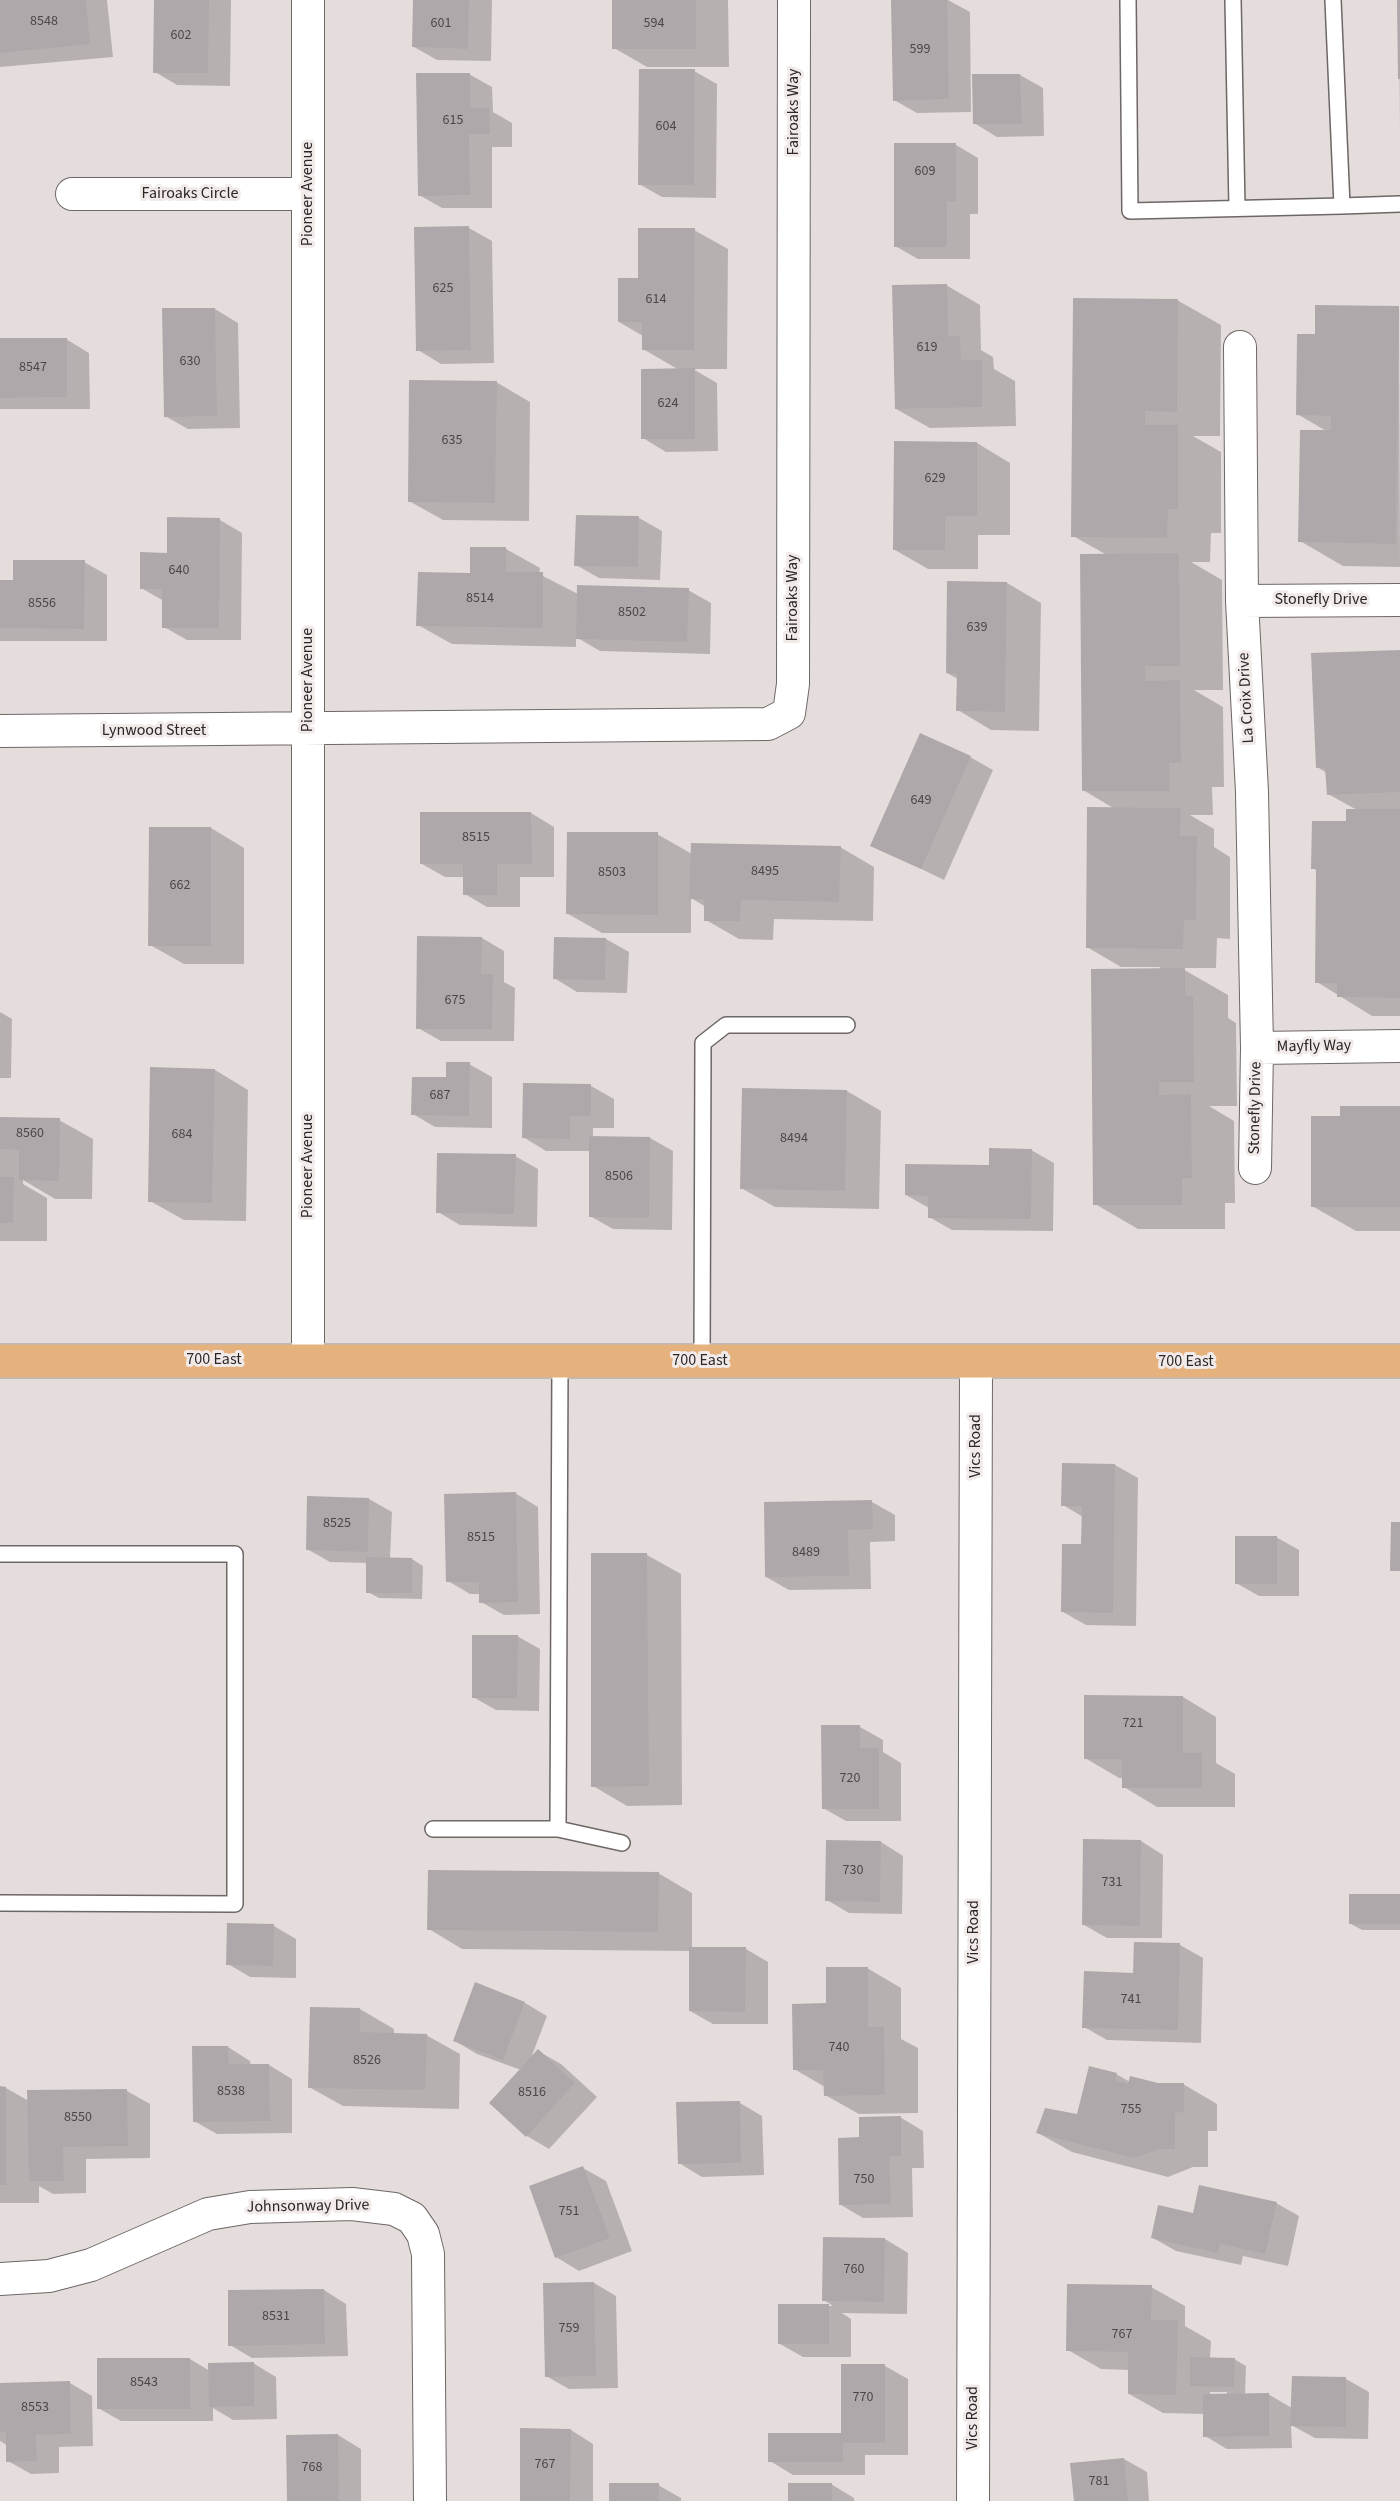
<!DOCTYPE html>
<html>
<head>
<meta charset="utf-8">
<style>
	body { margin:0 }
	canvas { display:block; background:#e4dddc }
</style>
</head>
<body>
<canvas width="1400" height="2501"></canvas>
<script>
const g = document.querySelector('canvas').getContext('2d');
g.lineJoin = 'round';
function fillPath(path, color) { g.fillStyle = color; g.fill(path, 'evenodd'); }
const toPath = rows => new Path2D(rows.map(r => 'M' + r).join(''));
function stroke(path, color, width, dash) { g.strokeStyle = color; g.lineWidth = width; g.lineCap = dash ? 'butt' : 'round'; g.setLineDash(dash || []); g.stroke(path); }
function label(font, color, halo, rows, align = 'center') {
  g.font = font + ' "Source Sans 3",sans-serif'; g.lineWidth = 6; g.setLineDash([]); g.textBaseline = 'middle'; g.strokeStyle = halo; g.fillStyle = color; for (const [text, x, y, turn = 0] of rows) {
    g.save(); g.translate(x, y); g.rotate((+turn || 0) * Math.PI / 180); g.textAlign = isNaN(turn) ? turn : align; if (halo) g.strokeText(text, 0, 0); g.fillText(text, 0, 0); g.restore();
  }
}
fillPath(toPath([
	[0,0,107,0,113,57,0,67],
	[155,0,231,0,230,86,177,85,155,72],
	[415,0,492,0,491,61,437,60,414,47],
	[614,0,728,0,729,67,647,67,614,48],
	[893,0,948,0,970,12,971,112,917,113,894,100],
	[1399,0,1400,0,1400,136],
	[694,71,717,84,716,198,662,197,639,184],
	[469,74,492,87,493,112,512,123,512,147,492,147,492,208,442,208,419,195],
	[1020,75,1043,88,1044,136,997,137,974,123],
	[956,145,978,158,978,214,970,214,970,259,918,259,895,246],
	[469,228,492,241,494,363,441,364,418,350],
	[694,230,728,249,727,369,693,369,717,383,718,451,666,452,643,438,679,370,643,349,643,336,619,322,639,280],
	[946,285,980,305,981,350,993,357,994,369,1015,381,1016,426,930,428,896,409],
	[1177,300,1221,325,1220,436,1193,436,1221,452,1221,533,1211,533,1210,562,1191,562,1222,580,1223,690,1194,690,1223,707,1224,787,1212,787,1213,815,1190,815,1214,829,1214,847,1230,857,1230,939,1217,938,1216,968,1181,968,1228,995,1228,1018,1236,1023,1237,1106,1209,1106,1234,1121,1235,1203,1225,1203,1225,1229,1138,1229,1095,1204,1160,967,1121,967,1087,947,1115,809,1083,790,1107,555,1073,536],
	[1399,307,1400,567,1343,566,1300,541,1328,432,1297,414,1316,335],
	[215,309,238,323,240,428,188,429,165,416],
	[66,339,89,353,90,409,0,409,0,340],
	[496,382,530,402,529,521,443,520,409,501],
	[977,443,1010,463,1010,535,978,535,978,569,928,569,895,550],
	[639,518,662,531,660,580,599,578,576,565],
	[220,520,242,533,241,640,187,640,164,627,164,601,141,588],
	[506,549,540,568,539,574,578,594,688,590,711,603,710,654,600,651,576,637,576,647,452,644,418,625,471,575],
	[84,562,107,575,107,641,0,641,0,581,14,581],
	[1007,583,1041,603,1039,731,991,730,958,710,958,679,947,673],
	[1400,652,1400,1016,1372,1016,1317,982,1317,871,1313,868,1357,810,1328,794,1327,773,1317,767],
	[970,757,993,770,944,880,872,845],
	[531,813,554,827,554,877,520,877,520,907,487,907,465,894,465,877,445,877,422,864],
	[211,828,244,848,244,964,184,964,150,945],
	[657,834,692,854,840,847,874,867,873,921,774,919,773,940,739,939,706,920,706,907,691,898,691,933,602,933,568,914],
	[482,938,504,951,504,982,515,988,514,1041,441,1041,418,1028],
	[606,939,629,952,627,993,577,992,554,978],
	[0,1012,12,1019,11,1078,0,1078],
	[469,1064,492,1077,492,1128,435,1127,413,1114,448,1079],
	[215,1070,248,1090,246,1221,184,1220,150,1201],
	[591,1086,614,1099,614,1128,593,1128,593,1138,650,1138,673,1151,672,1230,613,1229,590,1216,591,1151,546,1151,523,1137],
	[847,1091,881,1111,879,1209,775,1207,741,1188],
	[1400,1107,1400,1231,1356,1231,1312,1206,1341,1117],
	[0,1119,59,1120,93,1139,92,1199,55,1199,23,1180,23,1184,47,1198,47,1241,0,1241],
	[1031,1150,1054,1163,1053,1231,952,1230,929,1217,929,1208,906,1195],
	[515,1156,538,1169,537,1227,460,1225,438,1212],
	[1115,1465,1138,1478,1136,1626,1086,1625,1063,1612,1082,1546,1083,1517,1063,1505],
	[515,1493,538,1507,540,1614,504,1615,481,1602,480,1594,470,1594,448,1581],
	[369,1499,392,1512,390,1559,412,1559,423,1566,422,1599,379,1598,368,1592,368,1563,330,1562,307,1549],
	[872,1502,895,1515,895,1541,870,1542,871,1589,789,1590,766,1577],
	[1276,1537,1299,1550,1299,1596,1259,1596,1236,1583],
	[647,1555,681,1574,682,1805,627,1806,593,1786],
	[517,1636,540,1649,539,1711,496,1710,473,1697],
	[1183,1697,1216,1717,1216,1763,1235,1774,1235,1807,1157,1807,1124,1787,1124,1778,1119,1778,1085,1758],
	[860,1727,883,1740,883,1752,901,1763,901,1821,846,1821,823,1808],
	[1141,1841,1163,1855,1162,1938,1107,1938,1084,1925],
	[881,1842,903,1856,902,1914,849,1913,827,1900],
	[658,1873,692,1893,692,1948,746,1949,768,1962,768,2024,713,2024,690,2011,691,1951,462,1949,429,1929],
	[1400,1896,1400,1930,1362,1930,1351,1924],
	[274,1926,296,1939,296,1978,250,1977,228,1964],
	[1180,1945,1203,1958,1201,2043,1107,2040,1084,2027],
	[867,1968,901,1988,901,2039,918,2048,918,2113,859,2114,825,2095,825,2087,794,2069,828,2005],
	[525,2003,547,2016,531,2058,538,2051,561,2064,597,2097,549,2149,527,2136,521,2070,477,2054,455,2041],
	[360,2009,394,2029,394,2034,426,2035,460,2054,459,2109,343,2106,309,2087],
	[228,2047,250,2061,251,2066,269,2065,292,2079,292,2133,217,2134,194,2121],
	[1116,2074,1130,2082,1183,2084,1217,2104,1217,2131,1208,2131,1208,2167,1193,2167,1168,2177,1072,2152,1038,2133,1078,2116],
	[0,2088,6,2088,29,2101,127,2091,150,2104,150,2158,86,2159,86,2193,53,2194,39,2186,39,2203,0,2203],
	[740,2103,762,2116,764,2175,702,2177,679,2163],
	[900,2117,923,2131,924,2168,912,2168,913,2217,863,2218,841,2205,860,2139],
	[583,2168,606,2181,632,2251,579,2271,556,2257],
	[1276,2203,1299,2216,1288,2266,1243,2256,1241,2265,1176,2251,1153,2238,1194,2214],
	[885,2239,908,2253,907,2314,842,2313,851,2319,851,2357,803,2357,780,2344,780,2306,833,2306,824,2300],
	[594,2283,616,2296,618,2388,569,2389,546,2376],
	[1151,2287,1185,2306,1185,2326,1211,2341,1210,2359,1234,2359,1246,2366,1245,2395,1268,2394,1292,2408,1346,2379,1369,2392,1368,2439,1315,2438,1291,2425,1292,2448,1227,2449,1205,2436,1204,2414,1163,2413,1129,2394,1129,2370,1101,2369,1068,2350],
	[1210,2392,1227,2392,1227,2395,1210,2395],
	[324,2290,346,2304,348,2356,252,2358,230,2345],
	[190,2359,210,2371,253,2363,276,2377,277,2419,233,2420,213,2408,213,2421,121,2421,98,2408],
	[885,2366,908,2379,908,2455,865,2455,865,2475,793,2475,770,2461,843,2434],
	[70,2383,92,2396,93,2446,59,2447,59,2473,31,2474,8,2461,8,2446,0,2441,0,2385],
	[571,2430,593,2444,593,2501,522,2501],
	[338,2435,361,2449,361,2501,288,2501],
	[1124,2459,1147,2472,1149,2501,1075,2501],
	[831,2484,854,2498,854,2501,789,2501],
	[658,2485,681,2498,681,2501,610,2501]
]), '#0003');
fillPath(toPath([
	[0,0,86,0,90,44,0,53],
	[154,0,209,0,208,73,153,73],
	[413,0,469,0,468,49,412,47],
	[612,0,696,0,696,49,612,49],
	[891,0,947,0,949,99,893,101],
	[1397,0,1400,0,1400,79,1398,79],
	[639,69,695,69,694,185,638,185],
	[416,73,470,73,470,108,489,108,490,134,469,134,470,195,418,196],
	[972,74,1020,74,1022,124,973,124],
	[894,143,956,143,956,201,947,201,947,247,894,247],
	[469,226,471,350,416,351,414,227],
	[638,228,695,228,694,350,642,350,642,322,618,322,618,278,638,278],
	[947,284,948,336,960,336,961,360,982,360,982,407,895,409,892,285],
	[1073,298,1178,299,1177,412,1145,411,1145,425,1178,425,1178,509,1168,509,1167,538,1071,537],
	[1315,305,1399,306,1396,544,1298,542,1300,430,1331,430,1331,416,1296,415,1297,334,1315,334],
	[162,308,215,308,217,416,164,417],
	[0,338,67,338,67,397,0,398],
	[695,368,695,439,641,439,641,369],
	[409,380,497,381,495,503,408,502],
	[894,441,977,442,977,516,945,516,945,550,893,550],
	[576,515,639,516,638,567,574,566],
	[167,517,220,518,219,628,162,628,162,589,140,589,140,552,167,553],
	[470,547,506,547,506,572,543,572,543,628,416,626,418,572,470,573],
	[1179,553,1180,666,1145,666,1146,681,1180,680,1181,763,1169,763,1170,791,1082,791,1080,554],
	[13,560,85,560,84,629,0,628,0,580,13,580],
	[947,581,1007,582,1005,712,956,711,957,674,946,673],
	[577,585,689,588,687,642,576,639],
	[1400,650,1400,792,1327,795,1325,768,1316,768,1311,653],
	[920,733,971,756,921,869,870,846],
	[1087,807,1181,808,1180,836,1197,836,1196,920,1184,920,1183,949,1086,948],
	[1346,809,1400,809,1400,998,1337,997,1337,983,1315,983,1316,869,1311,869,1312,821,1346,821],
	[420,812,531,812,532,864,497,864,497,895,463,895,463,864,420,864],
	[149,827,211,827,211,946,148,946],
	[567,832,658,832,658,915,566,914],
	[691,843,841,846,839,902,741,900,740,921,704,921,704,899,689,899],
	[417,936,482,937,481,974,493,974,492,1029,416,1029],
	[554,937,606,938,605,980,553,979],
	[1185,968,1185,996,1193,996,1194,1082,1159,1082,1159,1095,1191,1094,1192,1178,1182,1178,1182,1205,1093,1205,1091,969],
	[446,1062,470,1062,469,1116,411,1115,412,1077,446,1077],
	[150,1067,215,1069,212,1203,148,1202],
	[523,1083,591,1084,591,1116,570,1116,570,1139,522,1138],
	[742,1088,847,1090,845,1191,740,1189],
	[1340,1106,1400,1106,1400,1207,1311,1207,1311,1116,1340,1116],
	[0,1117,60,1118,59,1181,19,1180,19,1150,0,1149],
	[589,1136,650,1137,649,1218,589,1217],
	[989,1148,1032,1149,1031,1219,928,1218,928,1196,905,1195,905,1164,989,1165],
	[437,1153,516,1154,514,1214,436,1213],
	[0,1177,14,1177,13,1223,0,1223],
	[1062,1463,1115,1464,1113,1613,1061,1612,1062,1544,1081,1544,1082,1506,1061,1506],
	[516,1492,518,1602,479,1603,479,1582,446,1582,444,1494],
	[307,1496,369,1498,368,1552,306,1550],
	[872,1500,873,1529,848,1530,849,1576,765,1577,764,1502],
	[1391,1522,1400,1522,1400,1571,1390,1571],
	[1235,1536,1277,1536,1277,1584,1235,1584],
	[591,1553,647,1553,649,1786,591,1787],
	[366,1557,412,1558,412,1593,366,1593],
	[472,1635,518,1635,517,1698,472,1698],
	[1084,1695,1183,1696,1183,1753,1202,1753,1202,1788,1122,1788,1122,1759,1084,1759],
	[821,1725,860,1725,860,1748,879,1748,879,1809,822,1809],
	[1083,1839,1141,1840,1140,1926,1082,1925],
	[826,1840,881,1841,880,1902,825,1901],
	[428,1870,659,1872,658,1932,427,1930],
	[1349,1894,1400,1894,1400,1924,1349,1924],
	[227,1923,274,1924,273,1966,226,1965],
	[1134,1942,1180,1943,1178,2030,1082,2028,1084,1971,1133,1973],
	[689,1947,746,1947,745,2012,689,2011],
	[826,1967,868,1967,868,2027,884,2027,885,2095,824,2096,823,2070,793,2070,792,2004,826,2003],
	[475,1982,525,2002,503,2060,453,2041],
	[310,2007,360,2008,360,2032,427,2034,425,2090,308,2088],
	[192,2046,228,2046,229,2064,269,2064,270,2121,193,2122],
	[538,2049,575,2083,526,2137,489,2103],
	[1089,2066,1117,2073,1115,2080,1128,2084,1130,2076,1158,2083,1184,2083,1184,2112,1175,2113,1175,2149,1159,2149,1134,2158,1036,2133,1045,2108,1077,2114],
	[0,2086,6,2087,6,2185,0,2185],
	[127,2089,128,2146,63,2147,64,2181,29,2181,27,2090],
	[740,2101,741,2163,678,2164,676,2102],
	[901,2116,901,2156,889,2156,891,2204,839,2205,838,2138,859,2137,859,2117],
	[583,2166,610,2238,555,2258,529,2186],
	[1199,2185,1277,2202,1265,2254,1220,2244,1218,2253,1151,2238,1158,2205,1193,2213],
	[823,2237,885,2238,884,2302,822,2301],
	[594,2282,596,2376,545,2377,543,2283],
	[1067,2284,1152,2285,1151,2320,1178,2320,1176,2395,1128,2394,1128,2352,1066,2351],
	[324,2289,325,2344,228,2346,228,2290],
	[778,2304,829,2304,829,2344,778,2344],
	[1190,2357,1235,2358,1234,2387,1190,2386],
	[97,2358,190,2358,190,2409,97,2409],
	[254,2362,254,2406,209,2407,208,2363],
	[841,2364,885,2364,885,2443,843,2443,843,2462,768,2462,768,2433,841,2433],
	[1292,2376,1346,2377,1346,2427,1290,2426],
	[70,2381,71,2434,36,2435,37,2461,6,2462,6,2432,0,2433,0,2383],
	[1269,2393,1269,2436,1203,2437,1203,2394],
	[520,2428,571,2429,570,2501,520,2501],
	[338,2434,339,2501,287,2501,286,2435],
	[1124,2458,1128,2501,1074,2501,1070,2463],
	[609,2483,659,2483,659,2501,609,2501],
	[788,2483,832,2483,832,2501,788,2501]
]), '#afa8aa');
const lane = toPath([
	[1128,0,1130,211,1342,206],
	[1233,0,1237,208],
	[1333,0,1342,206,1400,204],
	[702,1361,703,1043,726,1025,847,1025],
	[0,1554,235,1554,235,1904,0,1903],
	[433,1829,558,1829,560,1362],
	[558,1829,622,1843]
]);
const street = toPath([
	[308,0,308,1360],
	[72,194,308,194],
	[1240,347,1242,601,1252,792,1257,1048,1255,1168],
	[1242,601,1400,600],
	[0,731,768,724,789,713,793,684,794,0],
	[1257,1048,1400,1046],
	[0,2279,49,2276,91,2265,208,2214,250,2207,352,2204,394,2209,412,2218,423,2234,428,2254,430,2501],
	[973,2501,976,1362]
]);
const primary = toPath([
	[0,1361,1400,1361]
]);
stroke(lane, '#6d6766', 18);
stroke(street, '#6d6766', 34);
stroke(primary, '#bbbaba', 36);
stroke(lane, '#fff', 15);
stroke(street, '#fff', 32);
stroke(primary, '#e5b27e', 33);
label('14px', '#4b4748', null, [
	["8548",44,22],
	["601",441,24],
	["594",654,24],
	["602",181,36],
	["599",920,50],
	["615",453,121],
	["604",666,127],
	["609",925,172],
	["625",443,289],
	["614",656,300],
	["619",927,348],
	["630",190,362],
	["8547",33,368],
	["624",668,404],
	["635",452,441],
	["629",935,479],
	["640",179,571],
	["8514",480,599],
	["8556",42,604],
	["8502",632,613],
	["639",977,628],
	["649",921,801],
	["8515",476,838],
	["8495",765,872],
	["8503",612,873],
	["662",180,886],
	["675",455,1001],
	["687",440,1096],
	["8560",30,1134],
	["684",182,1135],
	["8494",794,1139],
	["8506",619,1177],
	["8525",337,1524],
	["8515",481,1538],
	["8489",806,1553],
	["721",1133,1724],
	["720",850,1779],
	["730",853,1871],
	["731",1112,1883],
	["741",1131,2000],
	["740",839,2048],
	["8526",367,2061],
	["8538",231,2092],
	["8516",532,2093],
	["755",1131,2110],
	["8550",78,2118],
	["750",864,2180],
	["751",569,2212],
	["760",854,2270],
	["8531",276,2317],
	["759",569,2329],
	["767",1122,2335],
	["8543",144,2383],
	["770",863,2398],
	["8553",35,2408],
	["767",545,2465],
	["768",312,2468],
	["781",1099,2482]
]);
label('16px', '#2a2727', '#f1eae9', [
	["Fairoaks Way",794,112,-90],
	["Fairoaks Circle",190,194],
	["Pioneer Avenue",308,194,-90],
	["Fairoaks Way",793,598,-90],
	["Stonefly Drive",1321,600],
	["Pioneer Avenue",308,680,-90],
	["La Croix Drive",1247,698,-93],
	["Lynwood Street",154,731],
	["Mayfly Way",1314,1047,-1],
	["Stonefly Drive",1256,1108,-89],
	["Pioneer Avenue",308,1166,-90],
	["700 East",214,1360],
	["700 East",700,1361],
	["700 East",1186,1362],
	["Vics Road",976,1446,-90],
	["Vics Road",974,1932,-90],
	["Johnsonway Drive",308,2207,-1],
	["Vics Road",973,2418,-90]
]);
</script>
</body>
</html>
